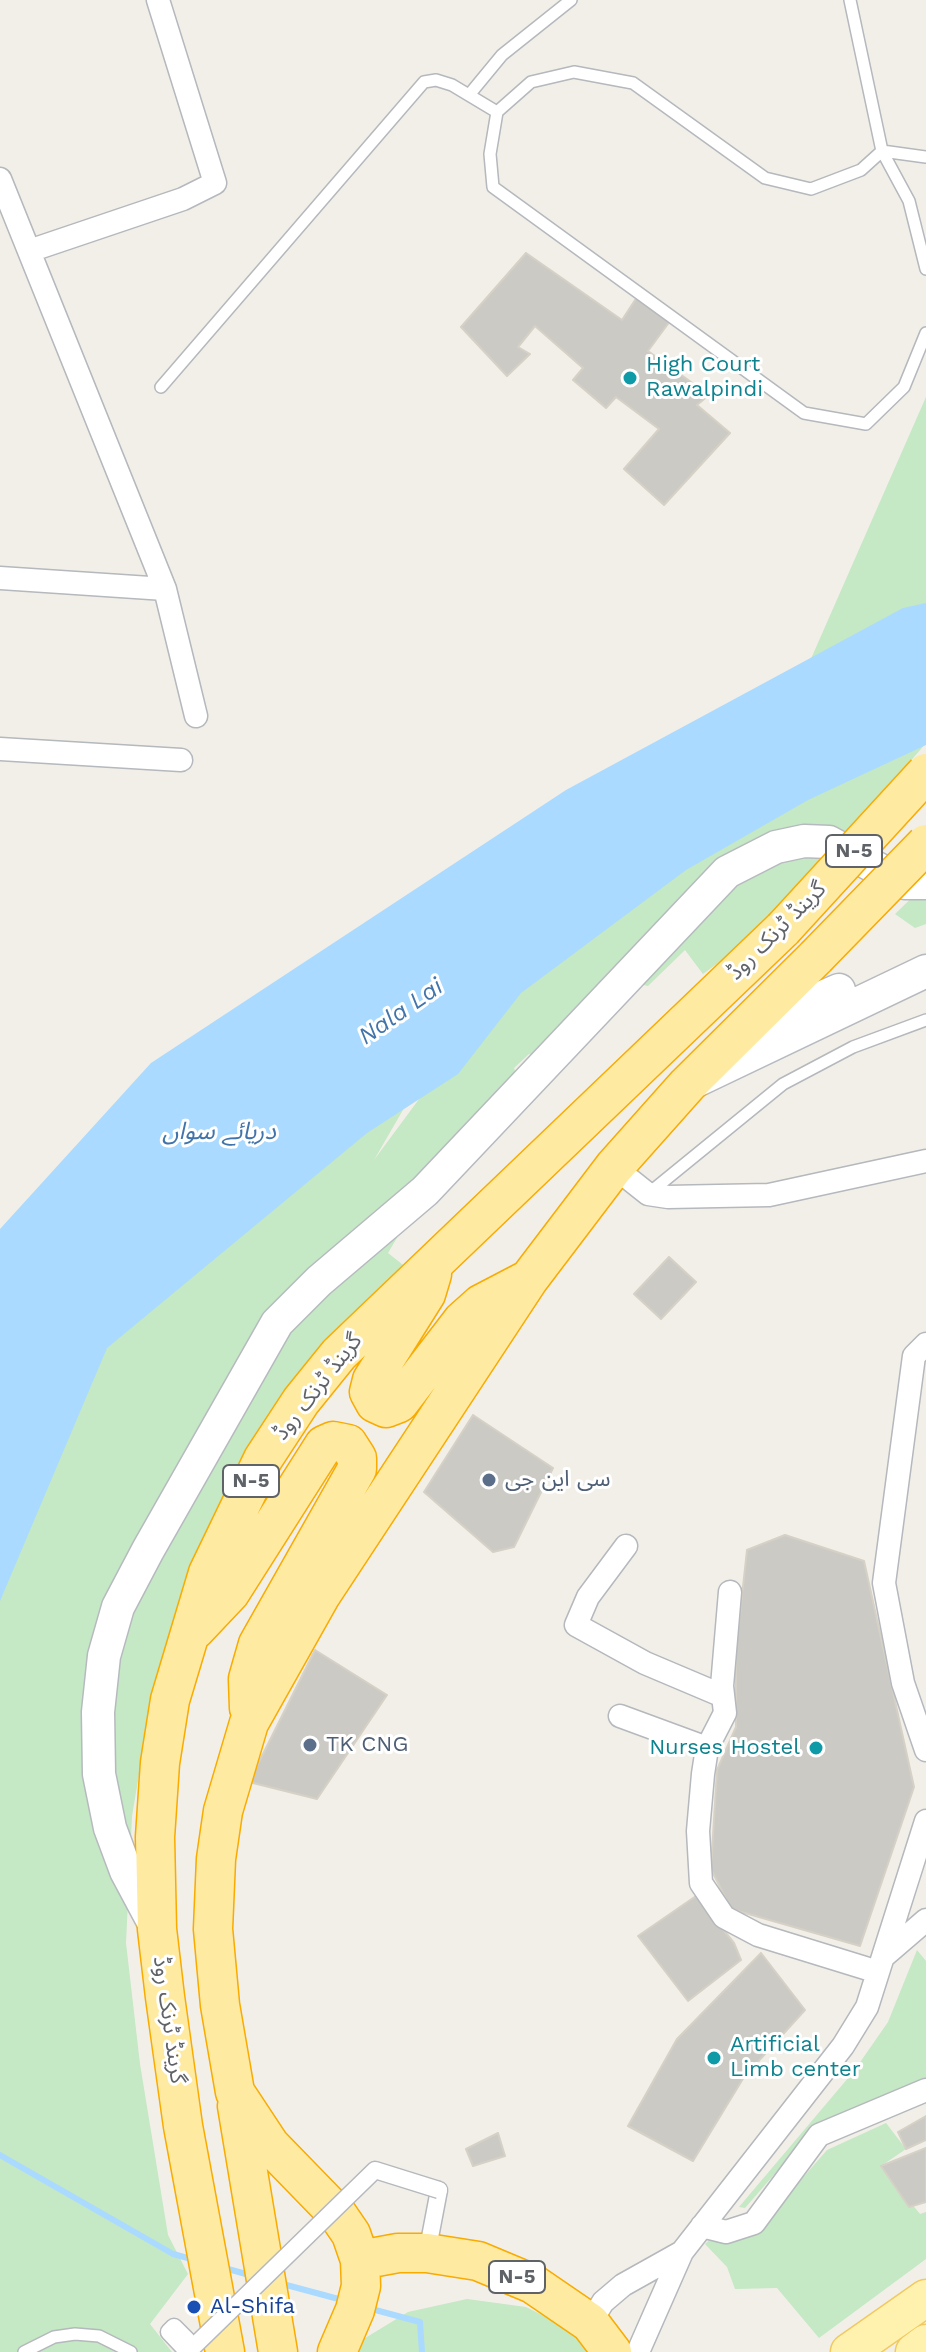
<!DOCTYPE html>
<html>
<head>
<meta charset="utf-8">
<style>
	body { margin:0 }
	canvas { display:block; background:#f1efe8 }
</style>
</head>
<body>
<canvas width="926" height="2352"></canvas>
<script>
const g = document.querySelector('canvas').getContext('2d');
g.lineJoin = 'round';
function fillPath(path, color) { g.fillStyle = color; g.fill(path, 'evenodd'); }
const toPath = rows => new Path2D(rows.map(r => 'M' + r).join(''));
function stroke(path, color, width, dash) { g.strokeStyle = color; g.lineWidth = width; g.lineCap = dash ? 'butt' : 'round'; g.setLineDash(dash || []); g.stroke(path); }
function label(font, color, halo, rows, align = 'center') {
  g.font = font + ' "Work Sans","Noto Sans Arabic",sans-serif'; g.lineWidth = 6; g.setLineDash([]); g.textBaseline = 'middle'; g.strokeStyle = halo; g.fillStyle = color; for (const [text, x, y, turn = 0] of rows) {
    g.save(); g.translate(x, y); g.rotate((+turn || 0) * Math.PI / 180); g.textAlign = isNaN(turn) ? turn : align; if (halo) g.strokeText(text, 0, 0); g.fillText(text, 0, 0); g.restore();
  }
}
fillPath(toPath([
	[926,397,926,743,774,922,703,974,685,950,648,986,613,978,548,1064,529,1054,514,1068,518,1079,401,1231,388,1253,412,1272,332,1345,152,1698,132,1816,126,1943,140,2064,168,2235,188,2274,150,2324,172,2352,0,2352,0,1547,95,1307,451,1027,374,1160,516,968,741,818],
	[926,884,926,924,915,928,895,914],
	[917,1950,926,1961,926,2079,812,2131,745,2208,739,2207,854,2071,888,2022],
	[886,2123,906,2149,881,2166,920,2214,926,2212,926,2259,819,2338,777,2288,735,2289,727,2267,705,2244,717,2233,758,2229,827,2150],
	[467,2299,526,2307,580,2334,591,2352,353,2352,357,2343,408,2312]
]), '#c5e8c5');
fillPath(toPath([
	[926,603,926,745,808,800,686,870,521,993,458,1074,367,1133,107,1348,0,1601,0,1229,151,1063,566,790,903,608]
]), '#aadaff');
stroke(toPath([
	[0,2155,173,2254,195,2260],
	[221,2267,253,2276],
	[279,2283,346,2301],
	[368,2308,420,2322,422,2352]
]), '#aadaff', 6);
const building = toPath([
	[526,253,622,320,639,294,673,317,648,351,709,395,697,405,730,433,664,505,624,469,659,429,616,397,606,408,573,380,583,368,535,326,518,347,530,354,507,376,461,327,526,253],
	[669,1257,696,1282,661,1319,634,1294,669,1257],
	[473,1415,553,1468,514,1547,493,1552,424,1492,473,1415],
	[785,1535,864,1561,914,1787,860,1946,731,1909,711,1869,717,1770,736,1727,736,1651,747,1550,785,1535],
	[315,1650,387,1695,317,1799,249,1782,315,1650],
	[696,1896,734,1943,741,1960,688,2001,638,1936,696,1896],
	[761,1953,805,2010,744,2077,693,2161,628,2126,677,2039,761,1953],
	[926,2116,926,2140,906,2149,898,2132,926,2116],
	[498,2133,505,2156,473,2166,466,2149,498,2133],
	[926,2148,926,2202,909,2207,881,2166,926,2148]
]);
fillPath(building, '#cccac5');
stroke(building, '#d6d1c6', 2);
const service = toPath([
	[850,0,882,151,909,201,926,269],
	[469,95,502,55,571,0],
	[926,157,882,151,861,170,811,189,765,178,633,83,574,72,531,82,497,112,490,154,493,187,804,413,866,424,904,387,926,333],
	[161,387,424,82,436,80,452,85,497,112],
	[648,1194,783,1084,853,1047,926,1020],
	[24,2352,54,2337,75,2334,99,2336,131,2352]
]);
const pedestrian = toPath([
	[427,2253,439,2190]
]);
const minor = toPath([
	[0,179,165,589,196,716],
	[29,251,183,199,215,183,158,0],
	[0,578,165,589],
	[0,749,181,760],
	[614,1167,648,1194,668,1197,769,1195,926,1161],
	[926,1344,914,1356,884,1583,903,1683,926,1750],
	[626,1546,588,1597,576,1625,645,1663,723,1696],
	[730,1592,722,1686,725,1713,707,1748,703,1774,698,1831,701,1883,724,1917,758,1935,878,1972],
	[620,1716,707,1748],
	[883,1957,926,1920],
	[702,2226,726,2232,754,2223,819,2135,926,2090],
	[590,2323,603,2302,623,2285,682,2252],
	[638,2352,682,2252,843,2046,867,2007,926,1821]
]);
const secondary = toPath([
	[746,1030,839,990],
	[698,1080,926,971],
	[157,1929,126,1871,110,1828,99,1774,98,1712,104,1656,118,1607,148,1550,277,1323,319,1281,425,1191,727,872,776,847,804,841,829,842,904,883,926,883]
]);
const primary = toPath([
	[849,2352,926,2298],
	[914,2352,926,2343]
]);
const trunk = toPath([
	[432,1274,426,1294,372,1380,369,1392,375,1403,386,1408,399,1403,462,1321,481,1304,527,1280],
	[195,1630,230,1593,324,1445,333,1441,348,1444,357,1458,357,1469,258,1644,248,1679,249,1708],
	[237,2106,278,2352],
	[360,2260,398,2253,427,2253,478,2261,533,2284,590,2323,612,2352],
	[225,2352,183,2126,165,1997,157,1929,155,1837,160,1763,170,1700,208,1573,263,1459,301,1401,339,1354,783,929],
	[337,2352,355,2310,361,2286,360,2260,351,2234,338,2215,270,2145,235,2092,220,2005,213,1929,216,1859,223,1811,249,1723,321,1595,529,1279,614,1167,687,1085,816,957]
]);
stroke(service, '#b5b8bc', 14);
stroke(pedestrian, '#b5b8bc', 19);
stroke(minor, '#b5b8bc', 25);
stroke(secondary, '#b6babf', 35);
stroke(primary, '#f2c960', 39);
stroke(trunk, '#f9ab00', 41);
stroke(service, '#fff', 11);
stroke(pedestrian, '#fff', 16);
stroke(minor, '#fff', 22);
stroke(secondary, '#fff', 32);
stroke(primary, '#fff2af', 36);
stroke(trunk, '#feeaa1', 38);
const pedestrianBridge = toPath([
	[187,2340,174,2327,169,2332,188,2352,375,2170,439,2190]
]);
const trunkBridge = toPath([
	[783,929,926,773],
	[816,957,926,844]
]);
stroke(pedestrianBridge, '#b5b8bc', 19, []);
stroke(trunkBridge, '#f9ab00', 41, []);
stroke(pedestrianBridge, '#fff', 16);
stroke(trunkBridge, '#feeaa1', 38);
for (const [x, y, r, color] of [
	[630,378,8,"#0f9aa8"],
	[489,1480,8,"#5c6f8a"],
	[310,1745,8,"#5c6f8a"],
	[816,1748,8,"#0f9aa8"],
	[714,2058,8,"#0f9aa8"],
	[194,2307,8,"#1a4fb4"]
]) { const dot = new Path2D(); dot.arc(x, y, r, 0, 2 * Math.PI); g.fillStyle = color; g.fill(dot); stroke(dot, '#fff', 3); }
for (const [x, y, w] of [
	[854,851,56],
	[251,1481,56],
	[517,2277,56]
]) { const box = new Path2D(); box.roundRect(x - w / 2, y - 16, w, 32, 6); g.fillStyle = '#fff'; g.fill(box); stroke(box, '#5f6368', 2); }
label('bold 20px', '#5f6368', null, [
	["N-5",854,851],
	["N-5",251,1481],
	["N-5",517,2277]
]);
label('22px', '#0d838f', '#fff', [
	["High Court",646,365],
	["Rawalpindi",646,390],
	["Nurses Hostel",800,1748,"right"],
	["Artificial",730,2045],
	["Limb center",730,2070]
], 'left');
label('22px', '#5f6368', '#fff', [
	["گرینڈ ٹرنک روڈ",777,931,-45],
	["گرینڈ ٹرنک روڈ",318,1387,-52],
	["گرینڈ ٹرنک روڈ",169,2020,82]
]);
label('22px', '#4e5e75', '#fff', [
	["سی این جی",505,1480],
	["TK CNG",326,1745]
], 'left');
label('22px', '#164399', '#fff', [
	["Al-Shifa",210,2307]
], 'left');
label('italic 24px', '#4174aa', '#fff', [
	["Nala Lai",401,1012,-35],
	["دریائے سواں",219,1132]
]);
</script>
</body>
</html>
